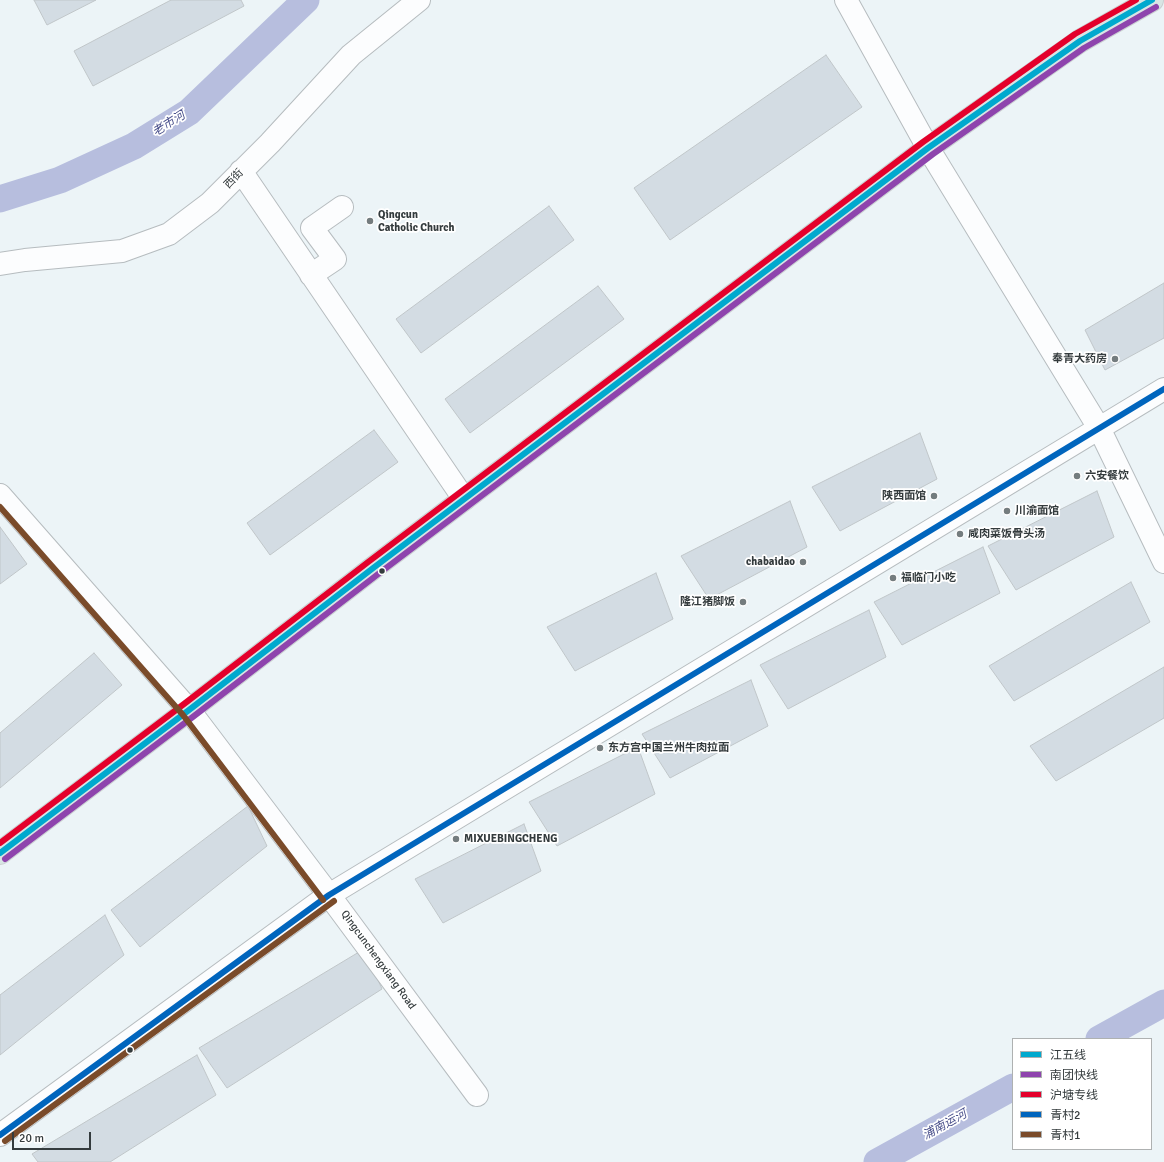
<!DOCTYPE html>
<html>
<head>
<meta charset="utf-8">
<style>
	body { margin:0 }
	#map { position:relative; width:1164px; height:1162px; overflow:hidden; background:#ecf4f7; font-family:Signika,"Noto Sans SC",sans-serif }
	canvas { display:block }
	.legend { position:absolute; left:1012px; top:1038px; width:140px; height:112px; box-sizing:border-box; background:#fff; border:1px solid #aeb1b1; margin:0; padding:5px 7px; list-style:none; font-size:12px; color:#343b3d }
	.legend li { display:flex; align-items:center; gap:8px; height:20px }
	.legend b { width:20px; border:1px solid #aeb1b1 }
	.scale { position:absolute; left:12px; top:1132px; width:79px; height:18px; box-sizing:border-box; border:2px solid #343b3d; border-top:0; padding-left:5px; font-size:12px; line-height:14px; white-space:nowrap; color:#343b3d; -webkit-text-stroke:3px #fff; paint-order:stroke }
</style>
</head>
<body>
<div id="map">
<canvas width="1164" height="1162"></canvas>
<ul class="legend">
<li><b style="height:5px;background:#00a9ce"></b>江五线</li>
<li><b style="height:5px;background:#8e44ad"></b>南团快线</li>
<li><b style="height:5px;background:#e4002b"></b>沪塘专线</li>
<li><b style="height:5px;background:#0065bd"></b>青村2</li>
<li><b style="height:5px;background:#7a4b2a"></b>青村1</li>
</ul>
<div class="scale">20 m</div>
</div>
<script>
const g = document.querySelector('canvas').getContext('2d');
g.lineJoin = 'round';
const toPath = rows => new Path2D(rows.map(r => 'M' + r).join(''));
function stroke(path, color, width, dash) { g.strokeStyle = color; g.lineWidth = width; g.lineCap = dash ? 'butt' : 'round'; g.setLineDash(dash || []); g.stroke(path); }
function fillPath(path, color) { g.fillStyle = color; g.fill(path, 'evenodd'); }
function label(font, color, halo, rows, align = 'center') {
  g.font = font + ' Signika,"Noto Sans SC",sans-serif'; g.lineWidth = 3.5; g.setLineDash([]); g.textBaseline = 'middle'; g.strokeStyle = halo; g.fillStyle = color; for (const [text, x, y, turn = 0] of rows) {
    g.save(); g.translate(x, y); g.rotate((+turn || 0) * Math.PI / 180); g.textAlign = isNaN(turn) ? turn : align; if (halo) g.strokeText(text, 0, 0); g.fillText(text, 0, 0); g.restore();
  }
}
stroke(toPath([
	[0,199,60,180,134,146,189,112,306,0],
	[1099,1039,1164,1003],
	[877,1162,1013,1087]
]), '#b7bede', 27);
const building = toPath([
	[34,0,96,0,47,25,34,0],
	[171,0,241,0,244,6,93,86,74,51,171,0],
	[826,55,862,107,670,240,634,188,826,55],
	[549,206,574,240,421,353,396,319,549,206],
	[1164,283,1164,338,1105,370,1085,330,1164,283],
	[598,286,624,319,470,433,445,399,598,286],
	[374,430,398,462,270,555,247,523,374,430],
	[920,433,937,479,840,531,812,487,920,433],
	[1097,491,1114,537,1016,590,988,546,1097,491],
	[790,501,807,547,709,599,681,556,790,501],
	[0,527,27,564,0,584,0,527],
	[983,547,1000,593,902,645,874,602,983,547],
	[656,573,673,619,575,671,547,627,656,573],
	[1131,582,1150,622,1014,701,989,666,1131,582],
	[869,610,886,657,788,709,760,665,869,610],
	[94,653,122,685,0,788,0,733,94,653],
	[1164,667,1164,718,1056,781,1030,746,1164,667],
	[751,680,768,726,670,778,642,734,751,680],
	[638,747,655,794,557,846,529,802,638,747],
	[248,806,267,846,140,947,111,910,248,806],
	[524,824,541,871,443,923,415,879,524,824],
	[105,915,124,955,0,1055,0,995,105,915],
	[364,949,382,989,227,1088,199,1048,364,949],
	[197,1055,216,1095,110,1162,38,1162,32,1154,197,1055]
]);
fillPath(building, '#d3dce3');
stroke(building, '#c0c6c9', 1);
const minor = toPath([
	[846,0,928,148,1099,428,1164,562],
	[241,171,464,499],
	[0,264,25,260,122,251,169,234,210,203,270,143,351,55,419,0],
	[311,275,335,259,312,228,342,207],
	[0,495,189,710,329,895,477,1095],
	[0,1135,329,895,1164,389]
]);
const major = toPath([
	[0,853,189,710,373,568,928,148,1080,41,1152,0]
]);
stroke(minor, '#b6bcbf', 24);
stroke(major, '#cbd0d1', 24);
stroke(minor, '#fcfdfe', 22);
stroke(major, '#d8e5e4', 22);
stroke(toPath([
	[0,853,189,710,373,568,928,148,1080,41,1152,0]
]), '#00a9ce', 6);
stroke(toPath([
	[5,859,194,716,378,574,933,154,1084,48,1156,7]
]), '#8e44ad', 6);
stroke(toPath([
	[0,843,184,704,368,562,923,142,1075,34,1136,0]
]), '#e4002b', 6);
stroke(toPath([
	[0,1135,329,895,1164,389]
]), '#0065bd', 6);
stroke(toPath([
	[0,507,183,715,323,900],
	[5,1141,334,901]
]), '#7a4b2a', 6);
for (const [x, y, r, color] of [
	[370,221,4,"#747c7e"],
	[1115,359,4,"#747c7e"],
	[1077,476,4,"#747c7e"],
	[934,496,4,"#747c7e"],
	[1007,511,4,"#747c7e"],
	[960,534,4,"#747c7e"],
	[803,562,4,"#747c7e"],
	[382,571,3.5,"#343b3d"],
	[893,578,4,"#747c7e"],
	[743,602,4,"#747c7e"],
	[600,748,4,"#747c7e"],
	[456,839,4,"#747c7e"],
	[130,1050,3.5,"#343b3d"]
]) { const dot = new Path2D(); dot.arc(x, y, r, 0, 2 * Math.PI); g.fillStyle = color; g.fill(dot); stroke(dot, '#fff', 1.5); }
label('11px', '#343b3d', '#fff', [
	["西街",234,179,-46],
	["Qingcunchengxiang Road",378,960,54]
]);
label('bold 11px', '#343b3d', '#fff', [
	["Qingcun",378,215],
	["Catholic Church",378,228],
	["奉青大药房",1107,359,"right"],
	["六安餐饮",1085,476],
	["陕西面馆",926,496,"right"],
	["川渝面馆",1015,511],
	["咸肉菜饭骨头汤",968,534],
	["chabaidao",795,562,"right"],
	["福临门小吃",901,578],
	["隆江猪脚饭",735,602,"right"],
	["东方宫中国兰州牛肉拉面",608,748],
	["MIXUEBINGCHENG",464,839]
], 'left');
label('italic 12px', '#4b518c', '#fff', [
	["老市河",169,124,-32],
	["浦南运河",945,1125,-29]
]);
</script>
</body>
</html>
